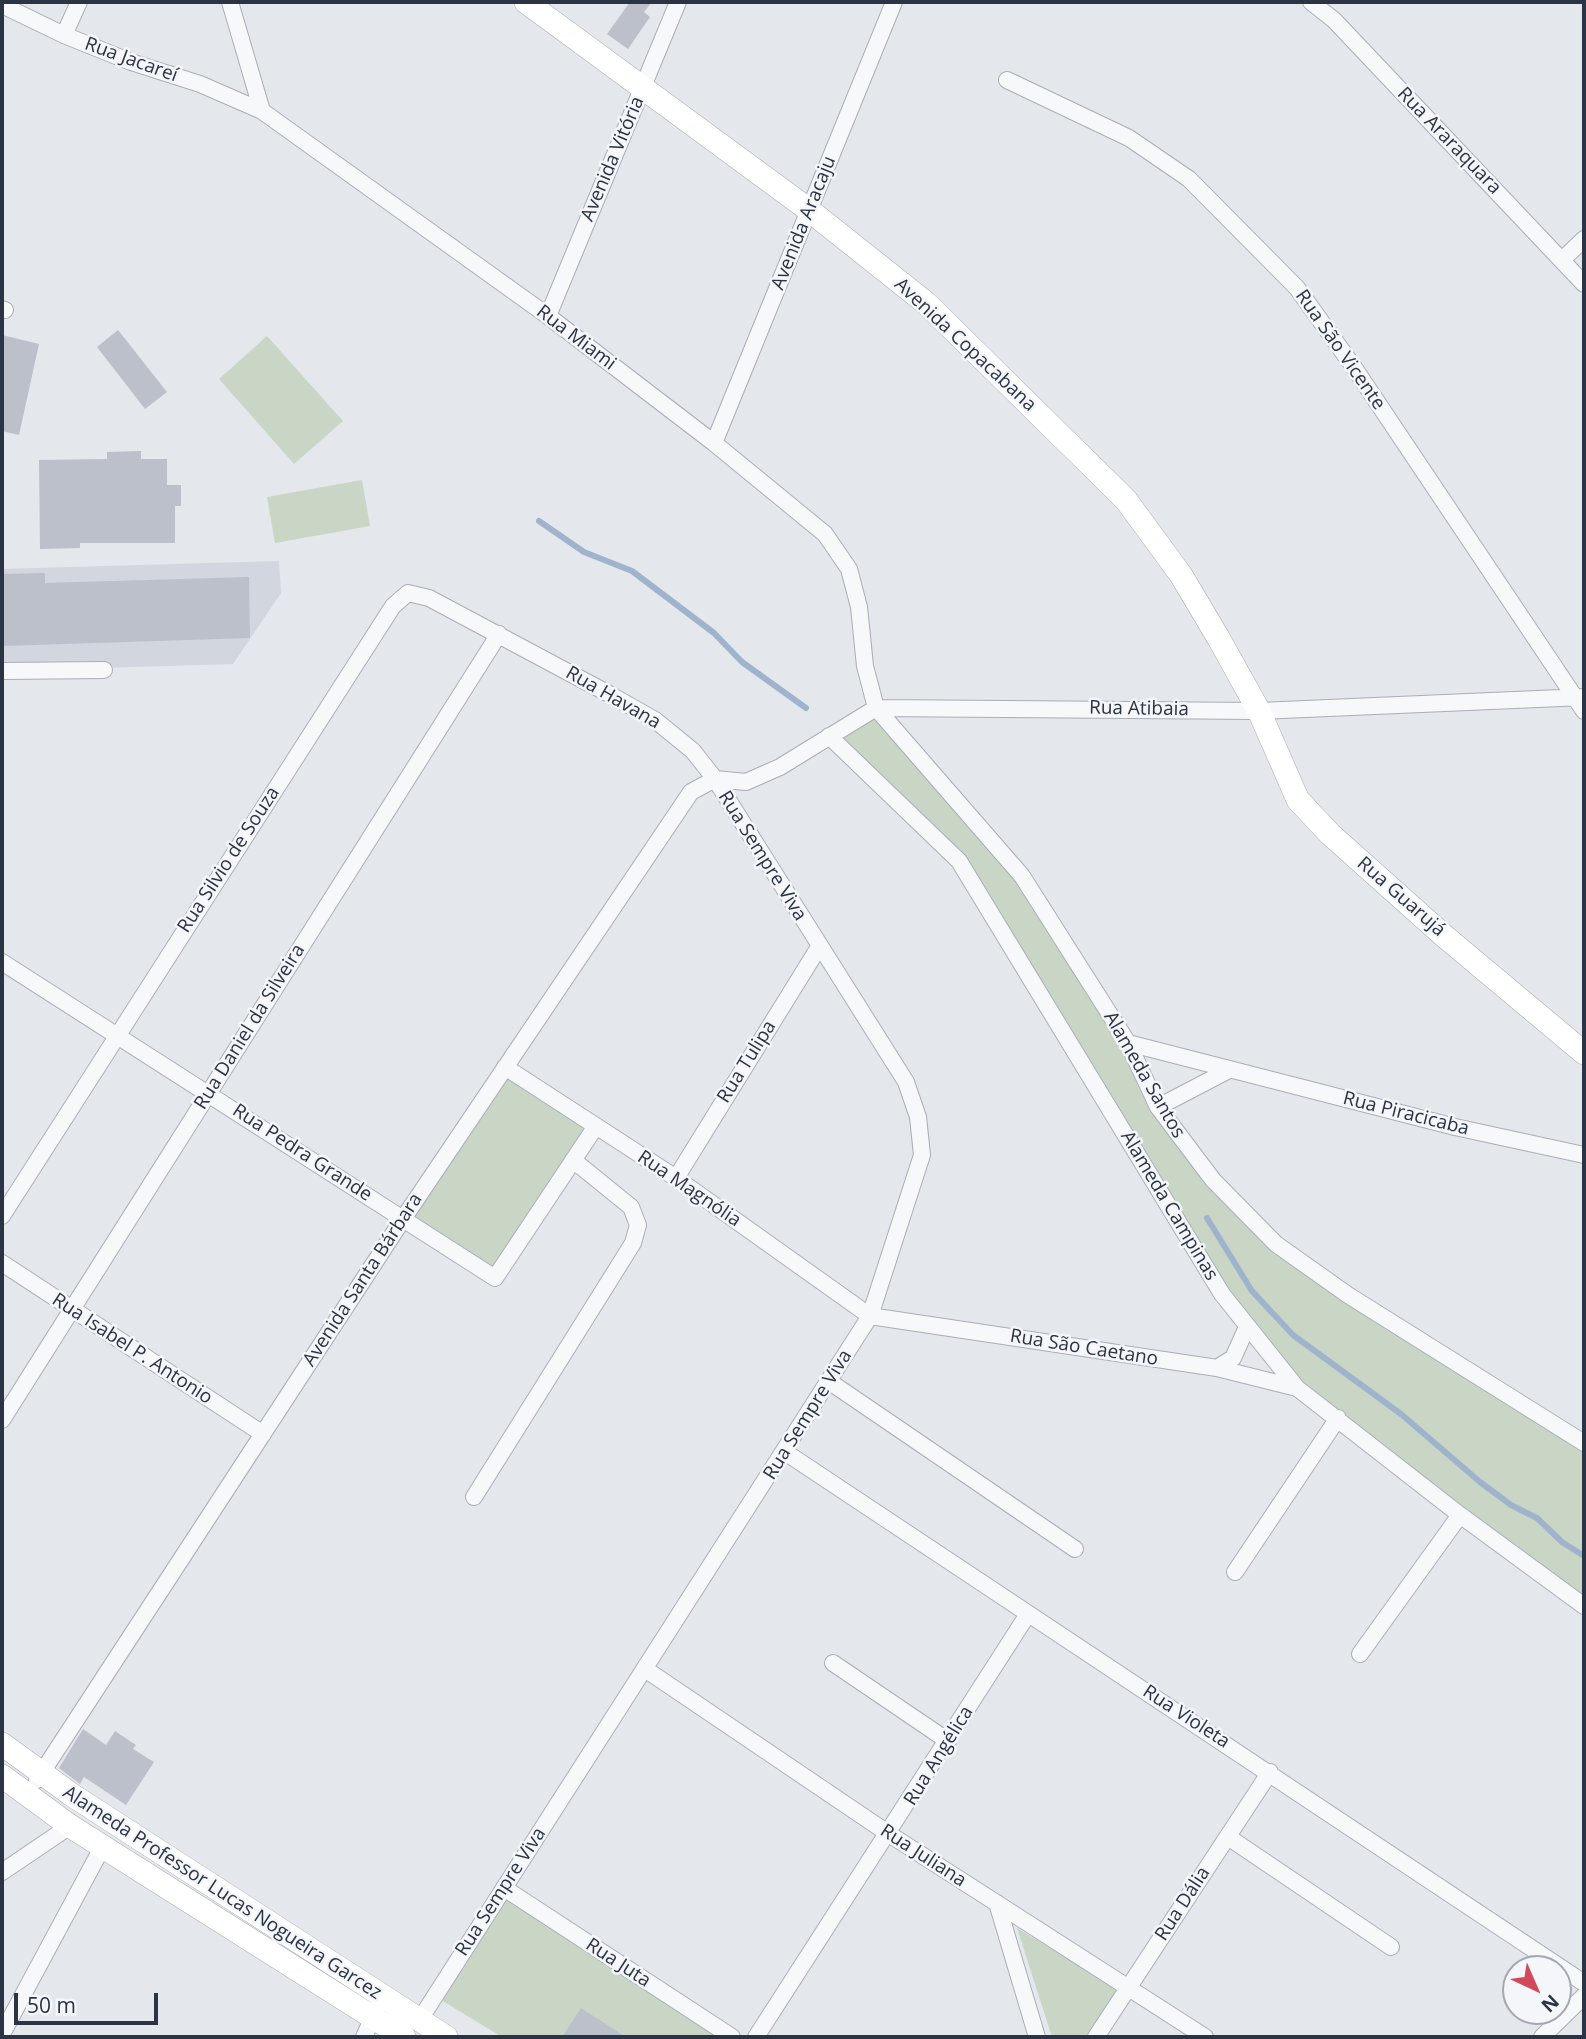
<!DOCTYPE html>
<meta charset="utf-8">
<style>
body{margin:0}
#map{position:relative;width:1586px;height:2039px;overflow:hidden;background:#e4e7ec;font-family:"Open Sans",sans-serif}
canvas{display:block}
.frame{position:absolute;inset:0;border:4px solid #2b3445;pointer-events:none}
.north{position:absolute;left:1502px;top:1955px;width:70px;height:70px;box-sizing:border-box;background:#f4f6f9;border:2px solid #a4a8b1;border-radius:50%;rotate:136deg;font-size:19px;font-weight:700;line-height:28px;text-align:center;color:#2b3445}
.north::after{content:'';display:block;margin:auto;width:24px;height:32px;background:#d1495b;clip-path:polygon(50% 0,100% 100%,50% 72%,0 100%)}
.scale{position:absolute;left:14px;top:1993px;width:144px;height:32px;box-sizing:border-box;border:4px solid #2b3445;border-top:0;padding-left:9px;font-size:21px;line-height:24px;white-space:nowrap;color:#2b3445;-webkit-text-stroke:5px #f4f6f9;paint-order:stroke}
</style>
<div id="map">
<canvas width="1586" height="2039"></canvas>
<div class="frame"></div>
<div class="north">N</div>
<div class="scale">50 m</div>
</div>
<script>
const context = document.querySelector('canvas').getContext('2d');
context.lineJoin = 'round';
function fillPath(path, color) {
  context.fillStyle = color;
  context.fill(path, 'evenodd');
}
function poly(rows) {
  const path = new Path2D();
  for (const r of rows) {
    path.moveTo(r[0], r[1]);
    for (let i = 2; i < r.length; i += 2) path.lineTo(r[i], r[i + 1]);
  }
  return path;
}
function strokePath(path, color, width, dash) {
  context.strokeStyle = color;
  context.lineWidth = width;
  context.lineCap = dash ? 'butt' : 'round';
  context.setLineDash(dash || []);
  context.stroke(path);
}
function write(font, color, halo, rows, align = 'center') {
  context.font = font + ' "Open Sans",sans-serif';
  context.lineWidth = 5;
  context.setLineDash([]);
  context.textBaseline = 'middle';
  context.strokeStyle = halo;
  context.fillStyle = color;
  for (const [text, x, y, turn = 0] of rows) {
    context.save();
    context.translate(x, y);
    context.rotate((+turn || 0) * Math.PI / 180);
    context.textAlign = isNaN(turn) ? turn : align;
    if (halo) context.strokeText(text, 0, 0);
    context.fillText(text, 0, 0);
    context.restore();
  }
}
const built = poly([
 [279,561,281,593,233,664,2,671,2,569]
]);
const green = poly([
 [267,336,343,421,294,464,219,379],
 [362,480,370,526,275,543,267,497],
 [876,708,1022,876,1158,1107,1276,1244,1584,1443,1584,1606,1297,1388,1247,1327,959,861,829,736],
 [505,1067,596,1126,495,1278,403,1219],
 [507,1897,717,2037,502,2037,441,2000],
 [1017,1928,1119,1990,1089,2037,1052,2037]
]);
const stream = poly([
 [539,521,584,552,632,571,714,633,742,662,806,708],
 [1207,1218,1252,1291,1293,1335,1401,1414,1480,1482,1511,1505,1537,1518,1562,1542,1584,1556]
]);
const building = poly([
 [630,2,652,2,644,12,650,17,628,49,607,34],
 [118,330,167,392,145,409,97,347],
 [2,335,39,344,19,435,2,431],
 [141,451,141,459,167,459,167,485,181,485,181,506,175,506,175,543,80,543,80,548,40,549,39,460,107,459,107,452],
 [45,573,45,583,249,577,250,638,2,646,2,574],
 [83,1729,106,1745,115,1731,136,1745,133,1749,154,1762,126,1805,84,1777,80,1784,59,1768],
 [581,2008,626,2037,562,2037]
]);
const street = poly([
 [230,2,262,111,548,316,714,443,825,534,849,569,859,607,865,666,876,708,1022,876,1128,1043,1158,1107,1213,1180,1276,1244,1348,1295,1584,1443],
 [1311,2,1334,20,1584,284],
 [2,5,64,35,131,62,200,84,262,111],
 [64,35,79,2],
 [1007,80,1129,138,1189,179,1297,288,1353,366,1584,711],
 [1562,260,1584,239],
 [2,309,5,310],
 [548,316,678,2],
 [714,443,894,2],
 [2,671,104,670],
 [829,736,959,861,1222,1294,1297,1388,1460,1515,1584,1606],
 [715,779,746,782,780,767,876,708,1259,711,1584,697],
 [2,962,495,1278,596,1126],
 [1128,1043,1455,1127,1584,1155],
 [505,1067,676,1178,870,1316,1217,1368,1297,1388],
 [1158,1107,1229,1070],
 [676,1178,819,947],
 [2,1216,393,606,408,593,429,598,609,694,655,720,693,751,715,779,906,1082,918,1117,922,1155,870,1316,419,2021],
 [2,1263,263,1434],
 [1217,1368,1233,1358,1247,1327],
 [830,1382,1075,1549],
 [2,1420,499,634],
 [785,1452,1584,1983],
 [474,1497,633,1243,638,1225,631,1207,573,1160],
 [1235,1572,1338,1418],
 [1360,1654,1460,1515],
 [833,1663,948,1741],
 [645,1669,889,1834,1205,2037],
 [37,1780,403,1219,691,792,715,779],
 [1228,1837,1391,1947],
 [2,1872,70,1826],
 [504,1888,732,2037],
 [997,1903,1037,2037],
 [2,2034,103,1846],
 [364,2037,382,1997],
 [756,2037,1028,1614],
 [1096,2037,1270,1772],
 [1542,2037,1584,1996]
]);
const secondary = poly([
 [526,2,809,210,926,303,1126,500,1181,575,1219,639,1259,711,1298,800,1330,834,1443,935,1584,1053],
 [2,1744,72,1795,446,2037],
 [2,1776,70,1826,404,2037]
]);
const streetNames = [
 ["Rua Jacareí",131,60,20],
 ["Rua Araraquara",1449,141,46],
 ["Avenida Vitória",613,159,-67],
 ["Avenida Aracaju",804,223,-68],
 ["Rua Miami",576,338,37],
 ["Avenida Copacabana",965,345,43],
 ["Rua São Vicente",1340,350,55],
 ["Rua Havana",613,698,30],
 ["Rua Atibaia",1139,709,1],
 ["Rua Sempre Viva",762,856,58],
 ["Rua Silvio de Souza",229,860,-57],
 ["Rua Guarujá",1401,897,41],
 ["Rua Daniel da Silveira",250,1027,-58],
 ["Rua Tulipa",747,1062,-58],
 ["Alameda Santos",1144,1075,60],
 ["Rua Piracicaba",1406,1114,14],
 ["Rua Pedra Grande",302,1153,33],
 ["Rua Magnólia",689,1189,34],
 ["Alameda Campinas",1169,1206,59],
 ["Avenida Santa Bárbara",363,1280,-57],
 ["Rua São Caetano",1084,1348,9],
 ["Rua Isabel P. Antonio",132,1349,33],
 ["Rua Sempre Viva",808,1415,-58],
 ["Rua Violeta",1186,1717,33],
 ["Rua Angélica",939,1756,-58],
 ["Rua Juliana",923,1856,33],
 ["Rua Sempre Viva",501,1892,-57],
 ["Alameda Professor Lucas Nogueira Garcez",222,1893,33],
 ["Rua Dália",1183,1904,-57],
 ["Rua Juta",618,1963,33]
];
fillPath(built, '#d2d6de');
fillPath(green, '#c9d6c5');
strokePath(stream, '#9fb4cc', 6);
fillPath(building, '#bbc0ca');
strokePath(street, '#a9aeb7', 18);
strokePath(secondary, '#a9aeb7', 24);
strokePath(street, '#f7f8fa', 16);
strokePath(secondary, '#fff', 23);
write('19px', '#2b3445', '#f4f6f9', streetNames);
</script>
